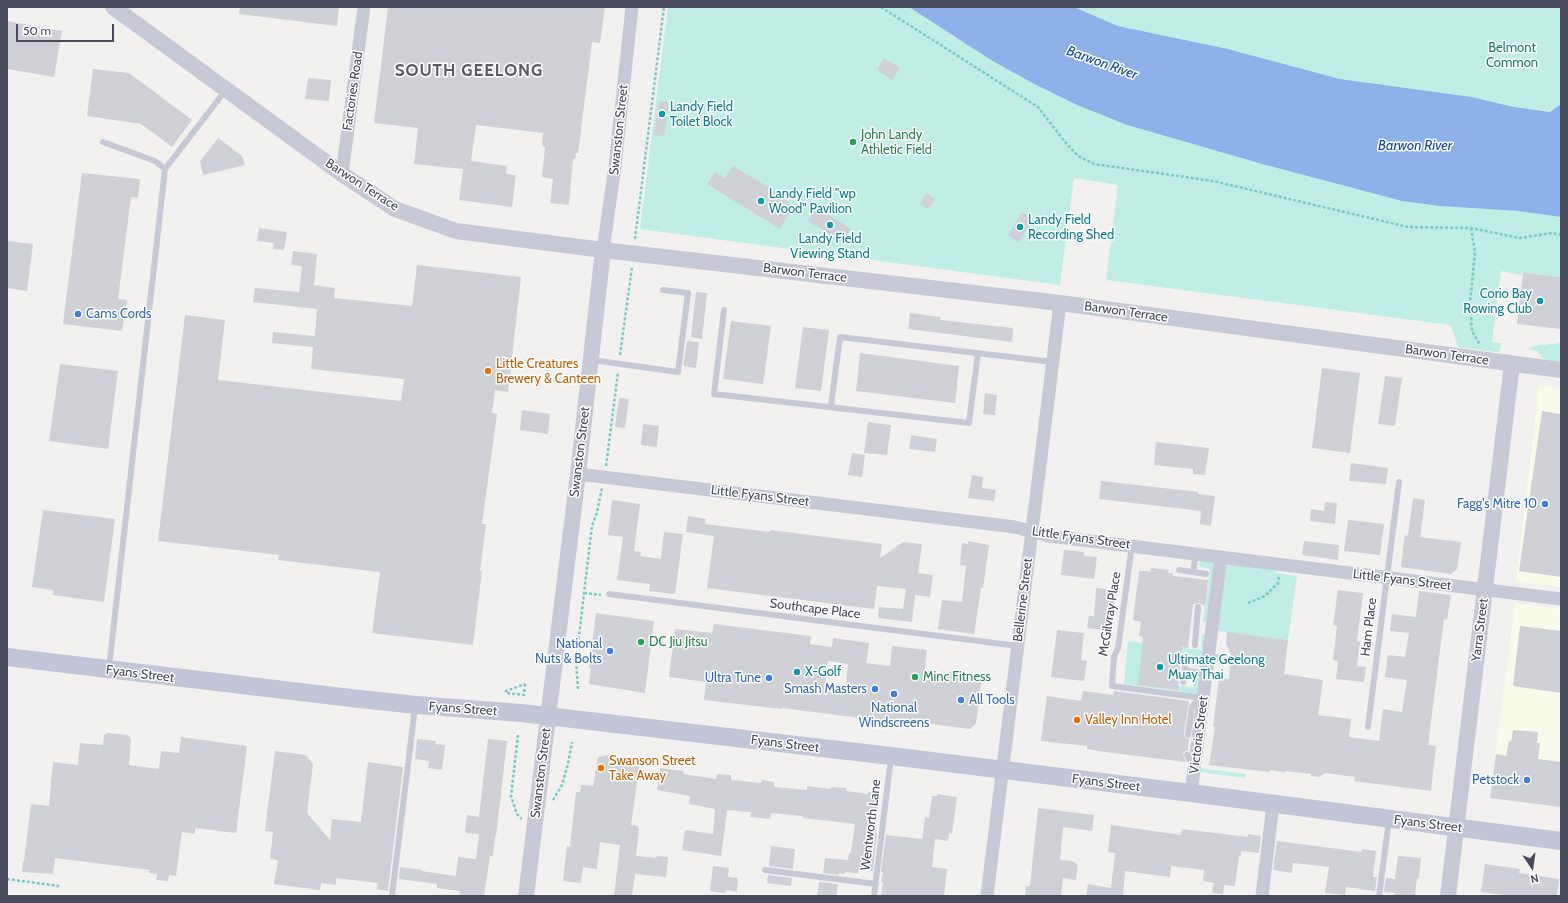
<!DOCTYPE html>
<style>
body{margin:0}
#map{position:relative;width:1568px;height:903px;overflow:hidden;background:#f2f1f0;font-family:Cabin,sans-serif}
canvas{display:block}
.frame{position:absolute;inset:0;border:8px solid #484b5c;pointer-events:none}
.north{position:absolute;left:1512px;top:847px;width:40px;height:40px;-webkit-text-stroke:3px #fff;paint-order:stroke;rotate:167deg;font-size:11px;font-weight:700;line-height:16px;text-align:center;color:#484b5c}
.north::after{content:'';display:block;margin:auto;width:14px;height:18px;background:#484b5c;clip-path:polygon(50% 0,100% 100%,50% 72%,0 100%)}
.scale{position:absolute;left:16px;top:24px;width:98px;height:18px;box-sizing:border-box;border:2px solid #484b5c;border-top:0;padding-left:5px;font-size:12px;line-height:14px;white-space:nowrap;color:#484b5c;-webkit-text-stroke:3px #fff;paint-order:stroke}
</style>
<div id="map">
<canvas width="1568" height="903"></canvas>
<div class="frame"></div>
<div class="north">N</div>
<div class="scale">50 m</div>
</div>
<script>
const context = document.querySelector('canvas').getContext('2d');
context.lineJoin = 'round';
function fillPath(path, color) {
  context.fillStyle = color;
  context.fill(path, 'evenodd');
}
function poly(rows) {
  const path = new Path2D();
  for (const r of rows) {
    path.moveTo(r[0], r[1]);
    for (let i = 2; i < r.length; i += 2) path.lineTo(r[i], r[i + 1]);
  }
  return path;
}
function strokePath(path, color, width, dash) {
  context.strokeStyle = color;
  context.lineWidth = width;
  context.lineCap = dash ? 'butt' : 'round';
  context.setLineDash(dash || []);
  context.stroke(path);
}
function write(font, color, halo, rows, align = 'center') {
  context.font = font + ' Cabin,sans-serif';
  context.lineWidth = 3;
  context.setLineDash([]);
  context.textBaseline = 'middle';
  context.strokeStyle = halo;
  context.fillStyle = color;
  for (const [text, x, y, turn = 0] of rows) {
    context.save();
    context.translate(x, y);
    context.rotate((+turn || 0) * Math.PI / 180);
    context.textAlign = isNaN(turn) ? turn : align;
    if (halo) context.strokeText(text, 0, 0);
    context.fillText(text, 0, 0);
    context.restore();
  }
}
const commercial = poly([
 [1539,385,1561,388,1561,587,1516,582],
 [1515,603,1561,609,1561,806,1490,797]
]);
const green = poly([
 [668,7,909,7,991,60,1034,84,1077,105,1127,125,1262,164,1402,201,1439,206,1518,211,1561,217,1561,277,1523,273,1522,275,1501,271,1492,342,1502,343,1499,352,1495,352,1458,347,1451,325,1106,280,1118,185,1074,178,1060,285,640,229],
 [1074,7,1561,7,1561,104,1551,112,1514,107,1472,97,1340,79,1228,49,1118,26],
 [1561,343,1561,363,1546,360,1541,357,1538,351,1528,349,1534,346],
 [1201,560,1211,562,1215,566,1207,623,1203,622,1210,569,1200,567,1199,564],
 [1229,564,1276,570,1276,573,1297,576,1288,640,1218,631,1226,566],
 [1202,634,1205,635,1203,667,1192,666,1191,654,1142,649,1139,681,1193,687,1195,676,1202,679,1199,694,1124,684,1128,641,1201,650],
 [1199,768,1246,774,1245,778,1198,772]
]);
const water = poly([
 [909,7,1074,7,1118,26,1228,49,1340,79,1472,97,1514,107,1550,112,1561,104,1561,217,1518,211,1439,206,1402,201,1262,164,1127,125,1077,105,1034,84,991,60]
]);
const building = poly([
 [240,7,339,7,337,26,239,14],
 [388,7,605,7,600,43,592,42,578,153,576,153,575,159,573,159,569,205,550,203,553,179,542,177,545,147,542,146,543,133,476,125,471,161,507,166,506,174,516,175,512,207,459,200,463,169,414,164,418,128,374,123],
 [7,21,62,31,54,77,7,69],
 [884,58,900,68,892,80,877,70],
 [93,69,129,73,192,120,172,147,141,124,87,116],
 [308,78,331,80,329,101,305,99],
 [659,101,669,102,664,136,654,135],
 [218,138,242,156,245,165,203,175,200,161],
 [733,166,781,195,793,207,780,229,707,184,715,172,725,178],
 [82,173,140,179,138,198,131,197,118,299,127,300,122,331,63,324],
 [926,193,935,199,928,209,920,204],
 [816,207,851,229,843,242,808,221],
 [1022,212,1033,219,1019,242,1008,235],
 [259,228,287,232,284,250,273,249,274,243,257,241],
 [7,241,33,244,27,291,7,288],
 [293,251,317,254,314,285,335,288,334,298,412,306,417,265,521,277,508,392,495,390,492,413,497,414,482,524,486,524,480,571,482,571,473,645,372,633,380,572,278,560,279,555,158,541,185,315,225,320,218,380,401,401,404,379,311,369,313,347,272,343,273,332,315,336,317,309,253,302,255,288,299,292,302,266,291,265],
 [1523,273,1561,277,1561,329,1517,324],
 [696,292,707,293,702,339,691,337],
 [910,313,941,317,940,320,1013,328,1012,342,908,329],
 [731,321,771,326,763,384,723,379],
 [803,327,829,330,821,391,795,388],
 [687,341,699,342,696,368,683,366],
 [860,353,959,366,955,403,856,391],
 [60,364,118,371,108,449,49,441],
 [1322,368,1360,373,1350,453,1312,448],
 [1385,376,1402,378,1395,426,1378,424],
 [985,393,997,395,995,415,983,414],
 [619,398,629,399,625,428,615,427],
 [522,410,550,414,548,434,520,430],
 [1542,411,1561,414,1561,577,1519,571],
 [868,422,891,425,887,455,864,453],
 [643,424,659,426,657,447,641,445],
 [911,435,937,439,935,452,909,449],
 [1156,442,1209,448,1205,475,1193,474,1193,469,1154,465],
 [852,453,865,455,862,477,848,475],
 [1351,463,1388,468,1386,484,1349,481],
 [972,475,983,477,982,488,996,490,994,501,968,498],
 [1101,481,1199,492,1198,494,1215,496,1211,526,1200,524,1201,511,1099,499],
 [1413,498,1425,500,1420,537,1461,542,1457,569,1451,574,1401,567,1405,535,1408,536],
 [612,500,640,504,634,551,641,552,640,556,661,559,664,532,683,534,675,594,649,591,650,584,617,580,623,537,608,535],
 [1325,502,1337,503,1335,524,1310,521,1311,509,1324,511],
 [43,510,115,519,104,602,53,595,53,590,32,587],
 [688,516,706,519,705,524,770,532,770,530,882,544,880,558,903,542,922,544,918,573,933,575,930,597,915,595,912,622,878,618,879,607,903,609,906,589,877,586,874,609,707,588,714,536,686,532],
 [1348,520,1384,524,1380,555,1344,551],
 [968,541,989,545,983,588,981,588,974,634,938,629,942,600,962,602,966,566,960,565,962,543,968,544],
 [1304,541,1339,545,1338,560,1302,555],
 [1064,550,1084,552,1084,556,1097,557,1094,579,1061,575],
 [1151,568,1169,570,1168,573,1173,573,1173,576,1208,580,1205,606,1199,603,1193,604,1188,648,1182,647,1178,690,1138,685,1143,637,1139,636,1141,622,1133,620,1139,571,1150,571],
 [1096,588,1116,590,1111,631,1087,628,1089,616,1094,616],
 [1338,590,1363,593,1357,641,1360,642,1357,666,1366,667,1364,682,1336,679,1338,661,1333,660,1337,626,1333,625],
 [1419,591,1451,595,1447,620,1444,619,1428,745,1436,746,1431,791,1354,781,1355,777,1325,773,1319,777,1311,776,1311,774,1286,771,1284,772,1270,770,1270,772,1209,765,1215,727,1213,727,1219,678,1229,679,1231,655,1226,644,1227,632,1288,640,1284,674,1323,680,1318,715,1351,719,1349,737,1379,741,1383,709,1402,712,1407,680,1385,677,1388,655,1405,657,1409,633,1390,631,1392,614,1416,617],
 [596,613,654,621,645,693,589,684,591,668,589,668],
 [714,624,811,636,810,644,832,647,833,638,869,643,866,663,890,666,892,646,927,650,924,678,946,681,947,672,982,677,976,723,970,729,900,720,900,723,782,708,782,709,704,700,706,682,669,677,675,629,712,633],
 [828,661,848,664,845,693,824,689],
 [1520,626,1561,631,1561,693,1513,686],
 [1057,630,1084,633,1081,660,1087,661,1084,681,1051,677],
 [1083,691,1113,695,1114,691,1189,701,1184,734,1185,738,1189,739,1188,751,1185,751,1183,754,1186,762,1105,752,1087,749,1087,746,1041,741,1047,696,1081,701],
 [1513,730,1538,732,1537,743,1540,743,1538,759,1561,762,1561,807,1490,798,1496,754,1506,756,1509,741,1511,742],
 [107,733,128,735,131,739,129,765,159,769,161,751,179,753,181,737,247,746,236,833,195,828,195,834,182,832,176,876,169,875,168,881,156,880,157,874,149,873,150,870,55,858,53,874,22,872,23,861,24,861,31,804,49,806,53,762,78,765,80,743,103,745,104,735],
 [417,739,436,741,435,744,445,745,442,770,428,768,429,761,415,759],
 [488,739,507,741,496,836,495,836,493,856,490,856,484,896,459,896,460,891,437,888,437,884,399,879,400,867,422,870,421,871,456,876,458,857,476,859,479,834,466,833,465,831,467,815,479,817],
 [275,751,306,755,313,764,307,813,330,840,332,819,361,822,368,762,403,767,388,891,377,889,378,883,336,878,336,885,321,883,320,890,274,884,278,860,270,859,273,832,265,831],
 [612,754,612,757,640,762,631,825,638,826,639,829,636,856,656,858,657,856,668,857,666,877,635,874,632,896,614,896,620,845,600,842,597,869,583,867,581,883,563,881,567,846,570,847,576,792,580,792,581,785,593,786,598,757],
 [660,768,684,771,683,774,716,779,717,774,731,775,731,780,761,783,762,780,774,782,774,787,807,790,807,786,831,789,832,787,846,788,846,791,868,794,868,792,879,793,876,834,877,834,873,871,859,870,858,873,845,872,844,874,839,873,839,875,823,873,825,858,848,860,849,853,851,853,855,824,803,818,803,816,771,813,770,819,750,817,751,812,727,810,721,856,682,850,685,830,713,834,715,809,689,804,690,796,657,790],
 [937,794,957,797,952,834,949,833,948,841,935,839,932,867,947,869,944,896,881,895,883,883,881,882,883,872,881,872,886,835,922,839,925,817,929,818,932,796,937,796],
 [1038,808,1094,815,1092,831,1063,827,1060,860,1072,861,1078,865,1076,880,1063,878,1061,896,1025,896,1026,886,1030,886],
 [1111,825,1181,835,1182,829,1248,837,1248,834,1261,836,1259,853,1241,851,1241,856,1239,856,1235,886,1224,885,1223,894,1212,893,1214,883,1203,881,1204,870,1171,866,1170,877,1125,871,1123,896,1086,896,1088,884,1111,888,1115,853,1108,852],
 [1277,841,1362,852,1362,849,1376,851,1373,877,1377,877,1375,891,1346,887,1345,895,1325,893,1329,867,1293,863,1292,873,1273,870],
 [771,846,795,849,793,869,769,866],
 [1398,856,1421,858,1419,878,1417,878,1415,896,1394,896,1395,893,1384,892,1386,878,1395,879],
 [1485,864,1520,869,1519,873,1559,879,1557,896,1511,896,1481,892],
 [713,866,729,868,728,877,738,878,737,892,726,890,726,892,723,893,710,891],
 [768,875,792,878,791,886,767,883],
 [819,882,838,884,836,896,817,896]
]);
const path = poly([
 [881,7,1038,107,1065,142,1078,156,1094,164,1213,181,1408,227,1471,228,1520,238,1552,233,1561,235],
 [1471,228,1475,252,1470,303,1472,331,1480,345],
 [635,239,664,7],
 [620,355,632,267],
 [606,466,618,372],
 [584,593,601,595],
 [1248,603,1265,596,1278,583,1279,577],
 [525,684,524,695,506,693,506,691,525,684],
 [578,689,576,662,584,593,592,526,597,512,602,488],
 [518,735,511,796,517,814,522,819],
 [553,800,562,785,568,764,572,742],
 [7,879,59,886]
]);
const service = poly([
 [103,142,155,161,165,169,109,668],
 [165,169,225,91],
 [724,310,714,394,969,423,978,353],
 [592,360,678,372,688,293,663,290],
 [831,406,840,337,1053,362],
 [1132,545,1118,648,1114,657,1112,686,1203,698],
 [1179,570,1206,574],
 [1193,572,1196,554],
 [609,594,1018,646],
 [1195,645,1198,607],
 [1208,656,1225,659],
 [1185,670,1206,674],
 [1183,682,1186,659],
 [1368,727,1399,482],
 [1188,735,1192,707,1195,703,1203,700],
 [1187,755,1189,759,1195,761],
 [765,870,876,884],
 [392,896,415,707],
 [874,896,891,758],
 [1379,896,1389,820]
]);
const minor = poly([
 [342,174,364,7],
 [603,250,615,166,632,7],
 [578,474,1015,527,1049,536,1561,599],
 [1191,793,1221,557],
 [987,896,1060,303],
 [1262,896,1273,804]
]);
const tertiary = poly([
 [113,7,342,174,395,209,456,231,603,250,1060,303,1561,370],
 [526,896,578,474,603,250],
 [1448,896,1512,364]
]);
const secondary = poly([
 [7,657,351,698,416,705,521,713,891,756,1191,793,1561,841]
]);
const markers = [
 [662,114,4,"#0f9aa8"],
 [853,142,4,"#2e9e5b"],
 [761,201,4,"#0f9aa8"],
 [830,225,4,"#0f9aa8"],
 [1020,227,4,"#0f9aa8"],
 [1540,301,4,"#0f9aa8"],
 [78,314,4,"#3f7fe0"],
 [488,371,4,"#e8710a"],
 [1545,504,4,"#3f7fe0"],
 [641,642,4,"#2e9e5b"],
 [610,651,4,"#3f7fe0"],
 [1160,667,4,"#0f9aa8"],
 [797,672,4,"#0f9aa8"],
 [915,677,4,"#2e9e5b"],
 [769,678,4,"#3f7fe0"],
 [875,689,4,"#3f7fe0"],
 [894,694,4,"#3f7fe0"],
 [961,700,4,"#3f7fe0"],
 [1077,720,4,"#e8710a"],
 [601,768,4,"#e8710a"],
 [1527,780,4,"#3f7fe0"]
];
const parkNames = [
 ["Belmont",1512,48],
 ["Common",1512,63]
];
const streetNames = [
 ["Factories Road",353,91,-82],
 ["Swanston Street",619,130,-84],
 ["Barwon Terrace",362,185,33],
 ["Barwon Terrace",805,273,7],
 ["Barwon Terrace",1126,312,8],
 ["Barwon Terrace",1447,355,8],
 ["Swanston Street",580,452,-83],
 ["Little Fyans Street",760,496,7],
 ["Little Fyans Street",1081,538,8],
 ["Little Fyans Street",1402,580,7],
 ["Bellerine Street",1023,600,-83],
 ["Southcape Place",815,609,7],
 ["McGilvray Place",1110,614,-81],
 ["Ham Place",1369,627,-83],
 ["Yarra Street",1480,630,-83],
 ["Fyans Street",140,674,7],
 ["Fyans Street",463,709,4],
 ["Victoria Street",1199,735,-83],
 ["Fyans Street",785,744,7],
 ["Swanston Street",541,773,-83],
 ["Fyans Street",1106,783,7],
 ["Fyans Street",1428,824,7],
 ["Wentworth Lane",871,825,-83]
];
const cultureNames = [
 ["Landy Field",670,107],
 ["Toilet Block",670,122],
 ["Landy Field \"wp",769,194],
 ["Wood\" Pavilion",769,209],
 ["Landy Field",1028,220],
 ["Recording Shed",1028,235],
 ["Landy Field",830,239,"center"],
 ["Viewing Stand",830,254,"center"],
 ["Corio Bay",1532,294,"right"],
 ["Rowing Club",1532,309,"right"],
 ["Ultimate Geelong",1168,660],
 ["Muay Thai",1168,675],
 ["X-Golf",805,672]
];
const leisureNames = [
 ["John Landy",861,135],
 ["Athletic Field",861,150],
 ["DC Jiu Jitsu",649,642],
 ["Minc Fitness",923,677]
];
const shopNames = [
 ["Cams Cords",86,314,"left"],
 ["Fagg's Mitre 10",1537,504],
 ["National",602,644],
 ["Nuts & Bolts",602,659],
 ["Ultra Tune",761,678],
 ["Smash Masters",867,689],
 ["All Tools",969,700,"left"],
 ["National",894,708,"center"],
 ["Windscreens",894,723,"center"],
 ["Petstock",1519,780]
];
const foodNames = [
 ["Little Creatures",496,364],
 ["Brewery & Canteen",496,379],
 ["Valley Inn Hotel",1085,720],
 ["Swanson Street",609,761],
 ["Take Away",609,776]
];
const waterNames = [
 ["Barwon River",1102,63,20],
 ["Barwon River",1415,146]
];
const districtNames = [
 ["SOUTH GEELONG",469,71]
];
fillPath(commercial, '#f9fbea');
fillPath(green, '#c0eee4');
fillPath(water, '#8fb1e9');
fillPath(building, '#d0d0d7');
strokePath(path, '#79cbc4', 2.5, [3, 2]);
strokePath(service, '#c7c9d6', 6);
strokePath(minor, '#c7c9d6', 13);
strokePath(tertiary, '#c7c9d6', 16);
strokePath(secondary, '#c3c5d8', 18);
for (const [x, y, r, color] of markers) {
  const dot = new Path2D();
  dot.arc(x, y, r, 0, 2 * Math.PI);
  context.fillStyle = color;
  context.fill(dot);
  strokePath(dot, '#fff', 1.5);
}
write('13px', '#1b7c73', '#fff', parkNames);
write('13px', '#484b5c', '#fff', streetNames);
write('13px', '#0d838f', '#fff', cultureNames, 'left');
write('13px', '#27864d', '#fff', leisureNames, 'left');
write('13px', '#366cbe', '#fff', shopNames, 'right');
write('13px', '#c56008', '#fff', foodNames, 'left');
write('italic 14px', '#124aa6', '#fff', waterNames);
context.letterSpacing = '1px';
write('bold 17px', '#5c5d64', '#fff', districtNames);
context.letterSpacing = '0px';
</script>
